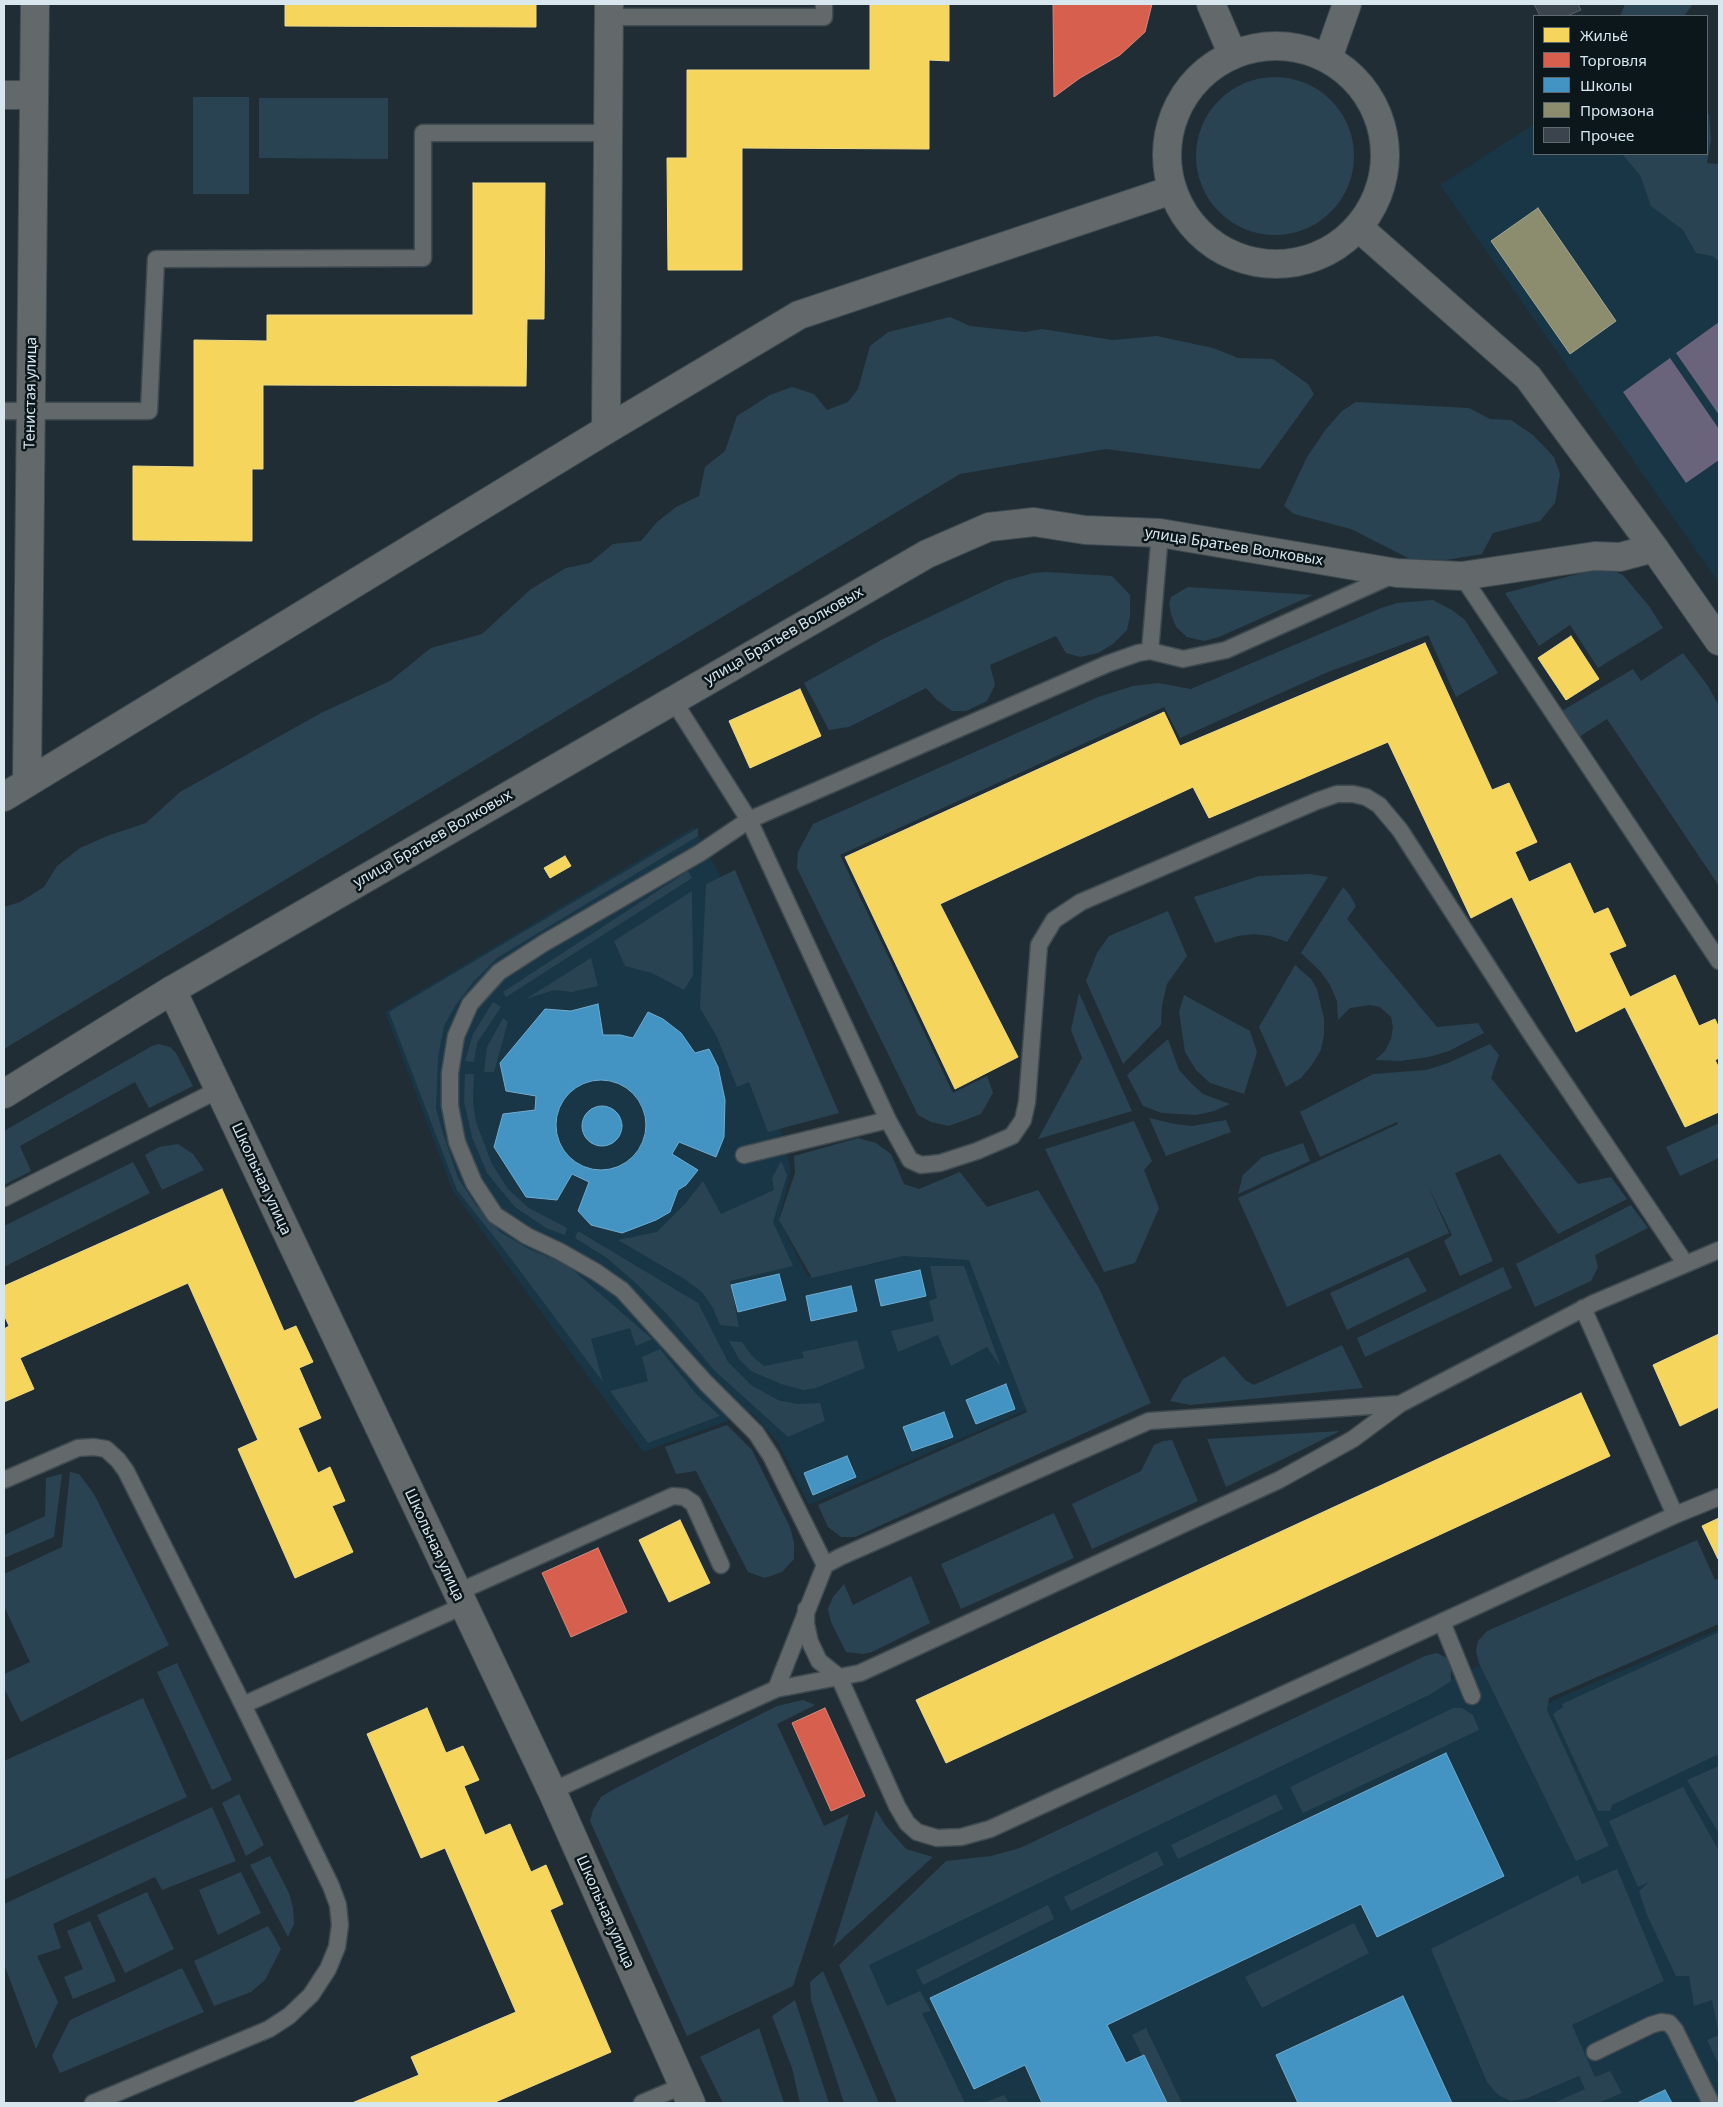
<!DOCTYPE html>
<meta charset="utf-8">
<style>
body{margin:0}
#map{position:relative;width:1723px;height:2107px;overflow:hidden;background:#202d35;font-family:"Noto Sans",sans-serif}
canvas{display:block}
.frame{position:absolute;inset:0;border:5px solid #d8e6ee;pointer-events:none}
.legend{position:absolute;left:1533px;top:15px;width:175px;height:140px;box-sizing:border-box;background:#0c171c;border:1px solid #5e6a70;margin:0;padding:6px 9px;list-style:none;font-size:15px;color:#d8e6ee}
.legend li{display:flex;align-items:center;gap:10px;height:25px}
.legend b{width:25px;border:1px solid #5e6a70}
</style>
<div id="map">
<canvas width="1723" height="2107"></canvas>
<div class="frame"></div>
<ul class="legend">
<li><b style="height:14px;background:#f6d55c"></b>Жильё</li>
<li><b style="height:14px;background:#d6604d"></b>Торговля</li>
<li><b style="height:14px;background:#4393c3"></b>Школы</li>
<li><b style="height:14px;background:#8c8c6e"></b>Промзона</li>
<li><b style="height:14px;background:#3b434c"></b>Прочее</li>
</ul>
</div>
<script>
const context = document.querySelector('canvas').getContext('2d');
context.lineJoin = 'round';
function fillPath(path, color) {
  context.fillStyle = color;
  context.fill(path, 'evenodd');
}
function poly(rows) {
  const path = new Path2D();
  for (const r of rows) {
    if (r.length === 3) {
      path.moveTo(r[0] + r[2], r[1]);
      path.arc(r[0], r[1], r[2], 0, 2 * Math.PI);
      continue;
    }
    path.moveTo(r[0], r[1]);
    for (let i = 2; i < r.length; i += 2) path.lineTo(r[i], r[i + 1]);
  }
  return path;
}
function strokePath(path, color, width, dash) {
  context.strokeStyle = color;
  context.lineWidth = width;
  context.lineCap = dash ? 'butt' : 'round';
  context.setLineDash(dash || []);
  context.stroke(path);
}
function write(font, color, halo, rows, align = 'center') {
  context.font = font + ' "Noto Sans",sans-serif';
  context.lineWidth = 5;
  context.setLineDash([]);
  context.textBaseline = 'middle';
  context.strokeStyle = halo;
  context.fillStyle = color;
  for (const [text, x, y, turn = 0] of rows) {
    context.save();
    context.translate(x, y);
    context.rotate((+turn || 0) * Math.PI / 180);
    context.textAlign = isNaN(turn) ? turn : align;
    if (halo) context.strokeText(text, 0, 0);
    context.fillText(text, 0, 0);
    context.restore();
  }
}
const built = poly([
 [1534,124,1534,154,1652,154,1719,243,1719,583,1440,185],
 [694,827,721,877,791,1170,779,1220,808,1277,905,1253,971,1257,1031,1408,809,1505,779,1444,751,1412,643,1452,453,1191,385,1012],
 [1719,1629,1719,2103,915,2103,852,1964,1487,1662,1512,1718]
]);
const green = poly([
 [1625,4,1693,4,1684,16,1620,16],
 [1275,156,79],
 [193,97,249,97,249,194,193,194],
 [259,98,388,98,388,159,259,158],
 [1707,111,1709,115,1711,139,1707,163,1719,164,1719,261,1712,256,1696,253,1683,230,1651,206,1640,175,1622,154,1707,154],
 [950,317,970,326,1025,332,1042,329,1113,340,1157,336,1213,348,1238,358,1273,359,1308,384,1314,394,1260,469,1106,449,960,474,4,1049,4,907,20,902,44,887,57,866,80,848,107,836,146,823,180,792,321,713,390,681,431,648,482,634,531,589,566,568,590,563,613,544,641,541,657,522,676,507,699,496,705,467,725,451,737,416,770,395,792,387,814,394,827,410,848,402,858,389,870,346,888,332],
 [1356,402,1469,408,1490,419,1511,420,1533,435,1554,457,1560,474,1555,503,1540,521,1493,533,1482,554,1446,560,1410,559,1351,529,1294,514,1284,506,1307,457,1326,429,1342,411],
 [1593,570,1614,571,1623,575,1649,606,1663,628,1598,668,1570,625,1539,646,1505,593],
 [1047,572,1112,576,1130,595,1130,616,1127,630,1113,644,1098,653,1080,657,1066,653,1056,636,990,665,995,685,987,701,966,711,952,711,937,700,926,688,849,727,829,730,804,683,883,639,1005,581,1033,573],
 [1188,587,1313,595,1219,637,1204,641,1187,637,1176,627,1171,614,1169,604,1171,597],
 [1433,600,1452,610,1465,620,1498,673,1456,697,1428,635,1328,672,1180,738,1164,707,840,855,953,1093,987,1076,993,1093,981,1114,949,1126,931,1122,918,1115,797,868,798,852,813,824,1098,697,1133,686,1158,683,1191,689,1381,608,1397,603],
 [1683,653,1708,686,1719,706,1719,886,1607,719,1579,737,1560,712,1633,669,1641,681],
 [698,828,698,836,497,958,474,981,455,1006,444,1026,438,1057,436,1108,441,1127,458,1178,476,1205,500,1232,529,1249,566,1264,652,1339,636,1346,630,1328,591,1339,603,1382,503,1248,457,1190,389,1012],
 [735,870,839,1113,768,1132,749,1082,737,1087,717,1037,700,1008,706,884],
 [688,871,692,878,506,997,503,992],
 [1310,874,1328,877,1287,942,1270,936,1254,934,1238,936,1215,943,1194,897,1259,876],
 [1343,887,1350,895,1356,906,1347,919,1437,1027,1478,1023,1484,1033,1449,1051,1429,1057,1400,1061,1375,1060,1385,1051,1391,1039,1393,1027,1391,1017,1380,1007,1370,1005,1350,1008,1338,1020,1337,1001,1330,985,1321,972,1301,953],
 [692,891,693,975,684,990,652,973,625,966,614,941],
 [1168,911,1187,956,1167,984,1162,1005,1161,1025,1123,1064,1086,981,1097,953,1109,936],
 [591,958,598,986,572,992,554,990,526,999],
 [1295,965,1311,979,1317,989,1324,1019,1324,1035,1321,1050,1311,1066,1301,1078,1286,1087,1259,1027],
 [1079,993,1132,1111,1038,1139,1082,1058,1071,1030],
 [1184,995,1250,1031,1257,1052,1244,1094,1210,1083,1196,1070,1185,1052,1179,1012],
 [493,1002,501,1007,477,1043,474,1062,465,1061,473,1034],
 [503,1018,508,1022,494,1072,484,1072,487,1047],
 [1168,1039,1179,1070,1192,1084,1203,1094,1230,1104,1214,1111,1196,1115,1162,1113,1143,1106,1127,1075],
 [159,1044,170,1047,176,1053,193,1086,149,1108,135,1082,20,1146,31,1171,4,1185,4,1131,152,1046],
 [1490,1044,1499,1055,1491,1078,1578,1184,1611,1177,1627,1199,1558,1234,1500,1154,1455,1173,1493,1261,1460,1276,1444,1241,1452,1235,1427,1184,1449,1233,1287,1307,1238,1198,1398,1124,1397,1122,1320,1157,1300,1112,1373,1074,1426,1070,1448,1063],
 [465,1074,474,1074,473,1103,476,1122,492,1164,508,1189,529,1208,567,1228,565,1235,546,1228,515,1207,487,1173,472,1137,464,1101],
 [1149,1118,1175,1124,1192,1126,1226,1120,1231,1132,1166,1156],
 [1134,1121,1152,1161,1144,1170,1159,1208,1135,1263,1104,1272,1045,1149],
 [1719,1123,1719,1158,1680,1176,1666,1147],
 [858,1138,876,1143,891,1154,904,1184,919,1189,960,1172,987,1207,1038,1190,1099,1288,1151,1403,855,1537,841,1537,828,1527,818,1505,1027,1412,969,1260,903,1256,812,1278,779,1220,795,1173,794,1156],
 [1303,1143,1310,1161,1238,1194,1243,1175,1262,1157],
 [178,1144,193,1154,204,1170,162,1190,145,1155,159,1147],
 [781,1161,787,1175,773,1222,793,1266,730,1281,739,1327,720,1325,713,1308,702,1292,683,1278,618,1240,657,1232,685,1204,703,1181,721,1214,774,1190,772,1178],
 [133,1162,150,1193,4,1267,4,1226],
 [1631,1205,1648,1228,1595,1255,1598,1267,1591,1281,1535,1307,1516,1264],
 [578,1231,698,1303,728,1362,751,1385,778,1400,797,1404,820,1403,825,1421,788,1437,715,1371,667,1314,638,1285,607,1258,575,1238],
 [1408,1257,1427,1291,1347,1330,1330,1293],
 [930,1266,964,1266,1001,1367,987,1347,951,1366,938,1335,898,1352,891,1331,934,1321,929,1301,937,1298],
 [1503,1267,1512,1288,1365,1357,1357,1338],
 [857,1340,865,1368,816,1388,803,1390,781,1384,751,1371,739,1359,729,1341,742,1342,752,1356,764,1366,804,1358,802,1352],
 [1342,1345,1363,1388,1190,1405,1170,1401,1183,1379,1224,1356,1245,1380,1254,1385],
 [660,1349,697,1395,720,1416,648,1443,610,1391,648,1381,642,1357],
 [727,1425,752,1450,790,1527,794,1543,794,1559,782,1572,765,1578,748,1572,696,1471,676,1474,665,1447],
 [1340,1431,1226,1487,1207,1439],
 [1172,1440,1198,1501,1092,1549,1072,1504,1141,1471,1154,1445,1163,1441],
 [70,1472,79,1474,94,1494,169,1645,21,1722,4,1688,4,1674,30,1662,4,1606,4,1574,62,1547],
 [62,1474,54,1537,4,1558,4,1535,45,1516,46,1478],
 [1054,1513,1074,1558,961,1609,941,1564],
 [1697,1540,1715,1580,1719,1578,1719,1624,1549,1698,1547,1710,1609,1846,1576,1861,1479,1663,1476,1651,1478,1641,1487,1631],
 [911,1576,930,1623,872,1652,863,1654,846,1652,831,1622,828,1609,833,1597,844,1584,853,1605],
 [1719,1632,1719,1754,1612,1805,1610,1811,1598,1811,1553,1714,1563,1707,1562,1704],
 [1437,1653,1447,1658,1451,1670,1451,1681,1431,1694,869,1965,887,2006,920,1991,931,2011,922,2013,965,2103,897,2103,839,1965,946,1861,991,1856,1020,1848,1425,1656],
 [177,1663,232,1780,212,1790,157,1672],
 [143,1698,187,1797,4,1880,4,1761],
 [803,1700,815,1705,777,1724,824,1826,849,1814,793,1986,687,2036,590,1821,593,1810,601,1797,616,1788,777,1706],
 [1453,1708,1462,1708,1473,1715,1479,1730,1303,1813,1290,1787],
 [1719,1766,1719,1805,1718,1832,1687,1780],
 [1683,1787,1719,1851,1719,2065,1707,2040,1719,2035,1712,2000,1694,2006,1689,1976,1676,1976,1647,1915,1639,1891,1649,1882,1638,1887,1609,1821],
 [239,1794,264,1845,246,1856,222,1803],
 [1276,1794,1283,1809,1178,1859,1171,1845],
 [212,1807,236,1861,162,1890,155,1877,53,1924,61,1948,37,1956,58,2002,36,2049,4,1964,4,1904],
 [876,1810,886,1826,906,1849,933,1857,833,1947],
 [1157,1851,1164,1865,1071,1911,1064,1897],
 [270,1856,289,1893,293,1908,294,1924,288,1937,250,1865],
 [1617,1869,1664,1981,1572,2025,1595,2077,1610,2071,1622,2093,1598,2103,1554,2103,1585,2089,1579,2076,1525,2099,1511,2101,1498,2095,1487,2082,1431,1949,1578,1875,1582,1884],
 [241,1872,261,1913,218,1935,199,1890],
 [147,1892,174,1949,125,1973,97,1915],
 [1048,1905,1054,1919,923,1985,916,1970],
 [90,1921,116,1981,73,1999,64,1977,83,1969,67,1931],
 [1354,1923,1369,1953,1262,2008,1245,1977],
 [268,1926,281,1949,265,1980,251,1992,214,2006,194,1961],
 [182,1968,204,2012,60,2073,52,2056,70,2020],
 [823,1971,879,2103,844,2103,811,2000,810,1982],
 [795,2000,829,2103,800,2103,792,2068,772,2016],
 [759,2028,784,2103,723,2103,700,2057],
 [1146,2028,1182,2103,1165,2103,1132,2035],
 [1004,2095,1009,2103,984,2103]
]);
const water = poly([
 [1719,322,1719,415,1676,353],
 [1670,358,1719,429,1719,460,1686,483,1623,392]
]);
const homes = poly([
 [285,4,536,4,536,27,285,26,285,4],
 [870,4,949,4,949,61,929,60,929,149,742,148,742,270,668,270,667,158,687,158,687,70,870,70,870,4],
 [473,183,545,183,544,319,527,319,526,386,263,385,263,469,252,469,252,541,133,540,133,466,194,467,194,340,267,341,267,315,473,315,473,183],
 [1571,636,1599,679,1566,700,1538,658,1571,636],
 [1425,643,1492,790,1509,783,1537,842,1515,852,1529,882,1570,863,1594,914,1608,908,1626,946,1609,953,1630,997,1675,975,1699,1026,1715,1019,1719,1028,1719,1058,1715,1060,1719,1068,1719,1112,1685,1127,1625,1007,1576,1032,1512,897,1471,918,1388,742,1209,818,1193,787,940,904,1018,1057,955,1089,845,857,1164,712,1180,746,1425,643],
 [800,689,821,736,750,768,729,721,800,689],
 [565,856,571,866,550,878,544,868,565,856],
 [222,1189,284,1331,296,1326,313,1362,299,1368,321,1418,298,1428,318,1473,330,1467,345,1501,332,1506,353,1552,295,1578,238,1449,258,1440,188,1283,20,1358,34,1389,4,1402,4,1329,9,1326,4,1315,4,1286,222,1189],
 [1719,1334,1719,1407,1680,1426,1653,1365,1719,1334],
 [1581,1393,1610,1456,946,1763,916,1700,1581,1393],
 [1719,1518,1719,1559,1718,1559,1702,1526,1719,1518],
 [680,1520,710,1583,669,1602,639,1540,680,1520],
 [427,1708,446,1753,463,1746,479,1780,464,1786,485,1835,510,1824,531,1872,546,1865,563,1904,550,1910,611,2052,493,2103,352,2103,419,2075,411,2057,516,2012,445,1848,421,1858,367,1734,427,1708]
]);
const shops = poly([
 [1053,4,1152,4,1145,32,1120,55,1080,78,1054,97,1053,4],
 [598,1548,627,1612,571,1637,542,1573,598,1548],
 [825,1708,865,1796,831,1811,792,1723,825,1708]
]);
const schools = poly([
 [598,1004,603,1035,620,1035,633,1038,648,1012,663,1019,681,1033,695,1053,709,1049,718,1067,725,1100,724,1137,716,1157,679,1142,672,1154,698,1170,686,1185,678,1190,670,1212,656,1220,622,1233,591,1225,578,1211,589,1182,572,1174,557,1200,526,1197,494,1147,503,1114,535,1110,536,1096,506,1091,500,1063,545,1009,571,1011,598,1004],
 [601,1125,45],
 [602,1126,20],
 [920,1270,926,1296,881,1306,875,1280,920,1270],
 [779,1274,786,1300,738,1312,731,1285,779,1274],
 [851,1286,857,1311,811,1321,806,1296,851,1286],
 [1006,1384,1015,1409,976,1424,966,1400,1006,1384],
 [944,1412,953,1437,912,1451,903,1427,944,1412],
 [847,1456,856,1477,813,1495,804,1473,847,1456],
 [1446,1753,1504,1876,1377,1937,1361,1904,1107,2025,1126,2063,1144,2055,1167,2103,1042,2103,1025,2065,974,2089,930,1998,1446,1753],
 [1403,1996,1452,2103,1298,2103,1276,2055,1403,1996],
 [1665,2090,1672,2103,1637,2103,1665,2090]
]);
const industry = poly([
 [1538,208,1616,321,1570,354,1491,241,1538,208]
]);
const building = poly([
 [1534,4,1578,4,1581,10,1567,16,1540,16,1534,4]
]);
const service = poly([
 [608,17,824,17,824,4],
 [4,411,149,411,156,259,423,258,423,133,608,133],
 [1462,576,1719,961],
 [1150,651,1160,533],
 [673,700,749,820,888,1120,910,1160,921,1165,940,1163,977,1151,1012,1136,1023,1120,1027,1102,1039,945,1054,920,1081,902,1317,801,1337,794,1353,794,1366,797,1379,805,1400,830,1532,1035,1685,1263],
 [744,1155,888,1120],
 [4,1198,218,1090],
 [1583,1308,1675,1515],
 [4,1480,78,1448,94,1447,106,1449,118,1460,126,1471,243,1705,463,1606],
 [825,1565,771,1456,756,1433,706,1383,622,1290,596,1272,559,1251,527,1236,495,1215,474,1183,457,1142,450,1106,450,1073,456,1036,470,1004,499,972,544,943,700,853,749,820,1107,664,1138,653,1150,651,1183,659,1226,650,1393,575],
 [456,1593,673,1496,684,1497,693,1503,721,1565],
 [806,1609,806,1624,810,1642,819,1661,839,1677,860,1673,1279,1480,1353,1439,1400,1404,1594,1303,1719,1250],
 [1442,1622,1472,1696],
 [776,1689,825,1565,840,1557,1149,1421,1400,1404],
 [552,1791,776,1689,839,1677,897,1806,907,1823,917,1832,937,1838,961,1837,990,1829,1675,1515,1719,1497],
 [1595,2052,1651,2025,1661,2022,1669,2023,1675,2030,1711,2103],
 [93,2103,269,2029,289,2016,311,1995,328,1969,337,1947,340,1925,338,1905,331,1886,243,1705],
 [642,2103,682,2086]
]);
const minor = poly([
 [1328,58,1347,4],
 [4,95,34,95],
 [606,430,609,4],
 [27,782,35,4],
 [4,797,606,430,799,315,1172,190],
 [172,990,552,1791,691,2103]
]);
const tertiary = poly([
 [1211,4,1232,53],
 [1276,155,109],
 [1358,227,1528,377,1654,548,1719,641],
 [4,1094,172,990,927,554,989,527,1034,522,1085,530,1160,533,1397,573,1462,576,1595,556,1620,557,1654,548]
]);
const streetNames = [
 ["Тенистая улица",31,393,-89],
 ["улица Братьев Волковых",1234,547,9],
 ["улица Братьев Волковых",784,636,-30],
 ["улица Братьев Волковых",433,839,-30],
 ["Школьная улица",261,1179,65],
 ["Школьная улица",434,1545,65],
 ["Школьная улица",605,1912,66]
];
fillPath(built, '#183645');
fillPath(green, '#2a4352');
fillPath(water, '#6a637c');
fillPath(homes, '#f6d55c');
strokePath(homes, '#edda88', 1);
fillPath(shops, '#d6604d');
strokePath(shops, '#d7887d', 1);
fillPath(schools, '#4393c3');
strokePath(schools, '#70acd0', 1);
fillPath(industry, '#8c8c6e');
strokePath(industry, '#a3a794', 1);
fillPath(building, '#3b434c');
strokePath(building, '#565e66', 1);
strokePath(service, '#3f4a51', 19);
strokePath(minor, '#3f4a51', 30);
strokePath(tertiary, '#3f4a51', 30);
strokePath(service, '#63696b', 16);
strokePath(minor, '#63696b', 28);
strokePath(tertiary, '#63696b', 28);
write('15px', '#d8e6ee', '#0c171c', streetNames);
</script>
